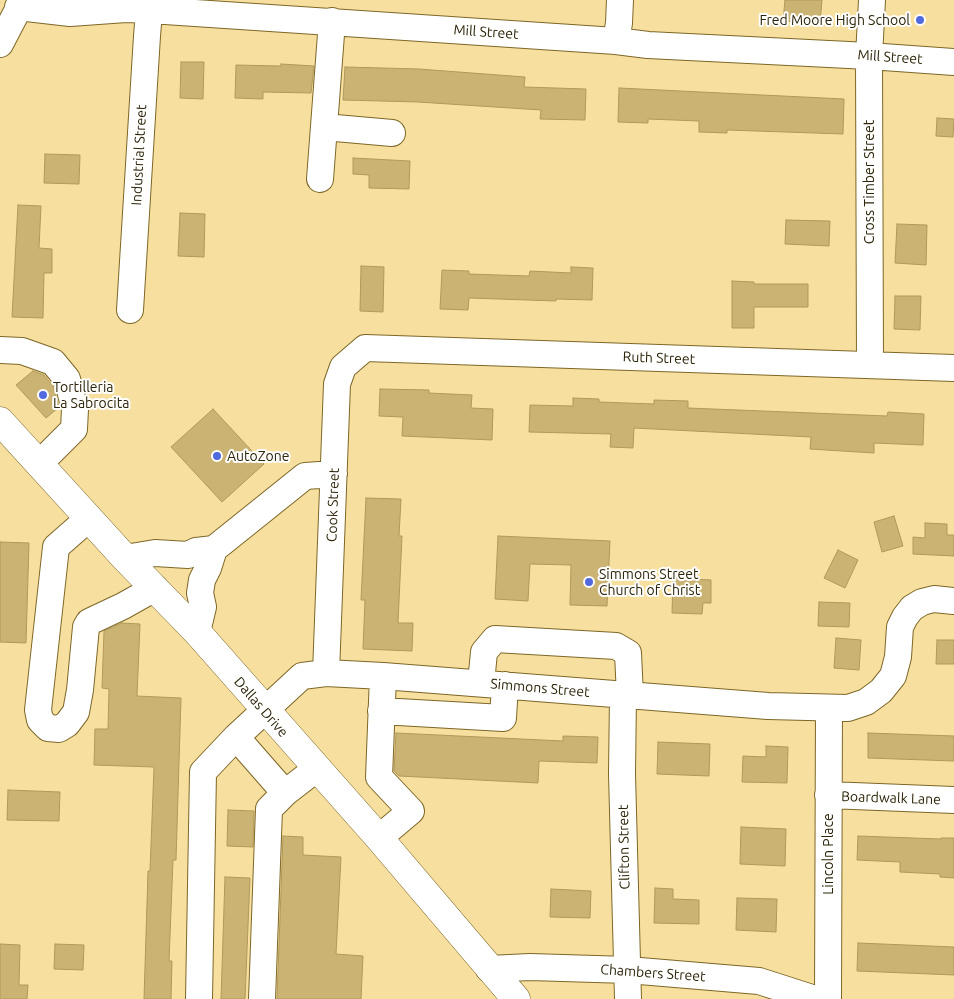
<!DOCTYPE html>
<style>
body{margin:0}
canvas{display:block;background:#f7e09f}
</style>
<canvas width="954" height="999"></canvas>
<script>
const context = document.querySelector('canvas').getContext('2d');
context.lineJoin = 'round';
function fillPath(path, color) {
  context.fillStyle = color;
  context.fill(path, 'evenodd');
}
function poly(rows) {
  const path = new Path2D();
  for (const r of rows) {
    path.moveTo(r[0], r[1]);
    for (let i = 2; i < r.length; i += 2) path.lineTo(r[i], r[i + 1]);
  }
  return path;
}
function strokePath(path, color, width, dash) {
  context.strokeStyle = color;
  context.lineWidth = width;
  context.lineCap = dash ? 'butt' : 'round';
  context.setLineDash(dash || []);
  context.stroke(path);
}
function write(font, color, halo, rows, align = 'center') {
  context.font = font + ' Ubuntu,sans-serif';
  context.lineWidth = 4;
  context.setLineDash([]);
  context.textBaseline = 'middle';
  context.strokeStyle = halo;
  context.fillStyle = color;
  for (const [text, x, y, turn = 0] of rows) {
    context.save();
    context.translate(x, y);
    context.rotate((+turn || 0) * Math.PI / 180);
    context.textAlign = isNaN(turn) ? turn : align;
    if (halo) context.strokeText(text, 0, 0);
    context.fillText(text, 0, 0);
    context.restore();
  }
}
const building = poly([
 [785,0,822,0,820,23,783,21,785,0],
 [181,62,204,62,203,99,180,98,181,62],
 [281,64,314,66,311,93,263,92,263,99,235,98,236,65,281,66,281,64],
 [345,67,419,69,525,77,524,87,586,89,585,120,540,119,541,110,418,102,343,100,345,67],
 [619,88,844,99,843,134,727,130,727,133,699,132,699,121,648,119,648,123,618,122,619,88],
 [937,118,954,119,953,137,936,136,937,118],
 [45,154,80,155,79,184,44,183,45,154],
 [353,158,410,161,409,189,369,188,369,175,353,174,353,158],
 [18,205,41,206,39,248,52,249,52,273,44,273,43,318,12,317,18,205],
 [180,213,205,214,204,257,178,256,180,213],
 [786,220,830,221,829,246,785,244,786,220],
 [897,224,927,225,926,265,895,263,897,224],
 [361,266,384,267,383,312,360,311,361,266],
 [571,267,593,268,592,300,556,299,556,301,469,298,468,310,440,309,442,270,469,271,469,274,529,276,530,271,571,273,571,267],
 [732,281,754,282,754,284,808,284,808,307,754,307,754,328,732,328,732,281],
 [895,296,921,296,920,330,894,329,895,296],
 [33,371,44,375,53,386,59,407,46,418,16,385,33,371],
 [380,389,429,390,429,393,472,395,471,408,493,409,492,440,402,436,403,417,379,416,380,389],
 [573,398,599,399,599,402,654,404,654,400,688,401,688,408,887,416,888,412,924,414,923,445,874,443,874,453,810,449,811,437,634,428,633,448,610,447,611,434,529,432,530,405,573,406,573,398],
 [213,409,264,464,222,502,171,447,213,409],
 [366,498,401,499,399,536,402,536,398,623,413,623,412,651,363,649,365,600,361,600,366,498],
 [894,516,903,546,882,552,874,522,894,516],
 [925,523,947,524,947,535,954,535,954,556,913,554,913,537,925,538,925,523],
 [498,536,610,541,607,606,570,605,571,565,530,564,528,601,495,599,498,536],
 [0,542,29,543,26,643,0,642,0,542],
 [838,550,858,560,845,588,824,578,838,550],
 [673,578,711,580,711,603,703,603,702,614,672,613,673,578],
 [819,602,850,603,849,627,818,626,819,602],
 [122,623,140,624,137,696,181,698,176,860,173,860,169,961,172,961,171,999,144,999,148,871,150,871,154,767,94,765,95,729,108,729,109,689,102,688,104,631,122,623],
 [836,638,861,640,859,670,834,668,836,638],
 [937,640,954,640,954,664,936,664,937,640],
 [396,733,563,741,563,736,598,737,597,763,539,761,538,783,399,776,394,771,396,733],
 [868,733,954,736,954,761,868,758,868,733],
 [658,742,710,744,709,776,657,774,658,742],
 [766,746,788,747,787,783,742,782,743,756,766,757,766,746],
 [8,790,60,792,59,821,7,820,8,790],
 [228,810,254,811,253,847,227,846,228,810],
 [741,827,786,829,785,866,740,864,741,827],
 [283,836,303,837,303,855,341,857,336,954,363,956,361,999,277,999,283,836],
 [858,836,941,839,941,838,954,838,954,878,940,877,940,874,900,872,900,862,857,860,858,836],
 [225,877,250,878,245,999,221,999,225,877],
 [655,888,673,889,673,899,699,900,699,924,654,923,655,888],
 [551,889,591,891,590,918,550,917,551,889],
 [737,898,777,899,776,932,736,930,737,898],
 [858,943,954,947,954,975,857,971,858,943],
 [0,944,20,945,19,985,28,985,27,999,0,999,0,944],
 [55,944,84,945,83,970,54,969,55,944]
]);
const minor = poly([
 [18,7,70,13,126,9,150,10,616,41,648,45,869,56,954,62],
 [616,41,619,23,620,0],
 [0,44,23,0],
 [324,127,392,133],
 [320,179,332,21],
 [130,310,147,36,150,0],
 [0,350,22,351,53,362,67,379,75,409,74,429,40,463],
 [870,365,869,56,872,0],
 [89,518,56,547,38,710,40,720,48,728,59,729,67,724,76,712,80,690,86,627,89,622,123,606,155,588],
 [125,558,155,553,188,555,196,551,214,549,305,476,334,474],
 [197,632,203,607,200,593,202,580,208,568,214,549],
 [326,673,337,384,343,367,365,348,954,368],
 [481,683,484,652,495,639,616,646,628,653,630,696],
 [623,695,622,774,628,999],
 [381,711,503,718,505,685],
 [236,737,285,793],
 [828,795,954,800],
 [379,838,411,811,379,777,383,676],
 [489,969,530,967,628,970,759,981,815,999],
 [199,999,203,772,236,737,302,676,326,673,383,676,768,706,848,708,866,702,881,691,893,676,898,657,900,627,905,617,912,608,922,602,934,599,954,601],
 [262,999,269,809,285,793,316,769],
 [828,999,829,708]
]);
const major = poly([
 [0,421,125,558,197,632,379,838,516,999]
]);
const markers = [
 [920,20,5,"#5069de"],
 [43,395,5,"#5069de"],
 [217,456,5,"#5069de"],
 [589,582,5,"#5069de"]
];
const poiNames = [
 ["Fred Moore High School",910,20,"right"],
 ["Tortilleria",53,387],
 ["La Sabrocita",53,403],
 ["AutoZone",227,456],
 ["Simmons Street",599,574],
 ["Church of Christ",599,590]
];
const streetNames = [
 ["Mill Street",486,32,4],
 ["Mill Street",890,57,4],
 ["Industrial Street",139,155,-87],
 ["Cross Timber Street",869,182,-90],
 ["Ruth Street",659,358,2],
 ["Cook Street",333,505,-88],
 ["Simmons Street",540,688,5],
 ["Dallas Drive",261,707,49],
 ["Boardwalk Lane",891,798,2],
 ["Clifton Street",624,847,-91],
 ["Lincoln Place",828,854,-90],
 ["Chambers Street",653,973,4]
];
fillPath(building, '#cab373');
strokePath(building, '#b0995a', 1);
strokePath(minor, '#7d6727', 28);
strokePath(major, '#7d6727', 29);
strokePath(minor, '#fff', 26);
strokePath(major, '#fff', 28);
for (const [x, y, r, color] of markers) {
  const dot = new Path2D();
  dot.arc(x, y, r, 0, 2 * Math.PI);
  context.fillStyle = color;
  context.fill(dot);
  strokePath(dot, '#fff', 2);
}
write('14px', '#2d2409', '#fff', poiNames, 'left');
write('14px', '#2d2409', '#fff', streetNames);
</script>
